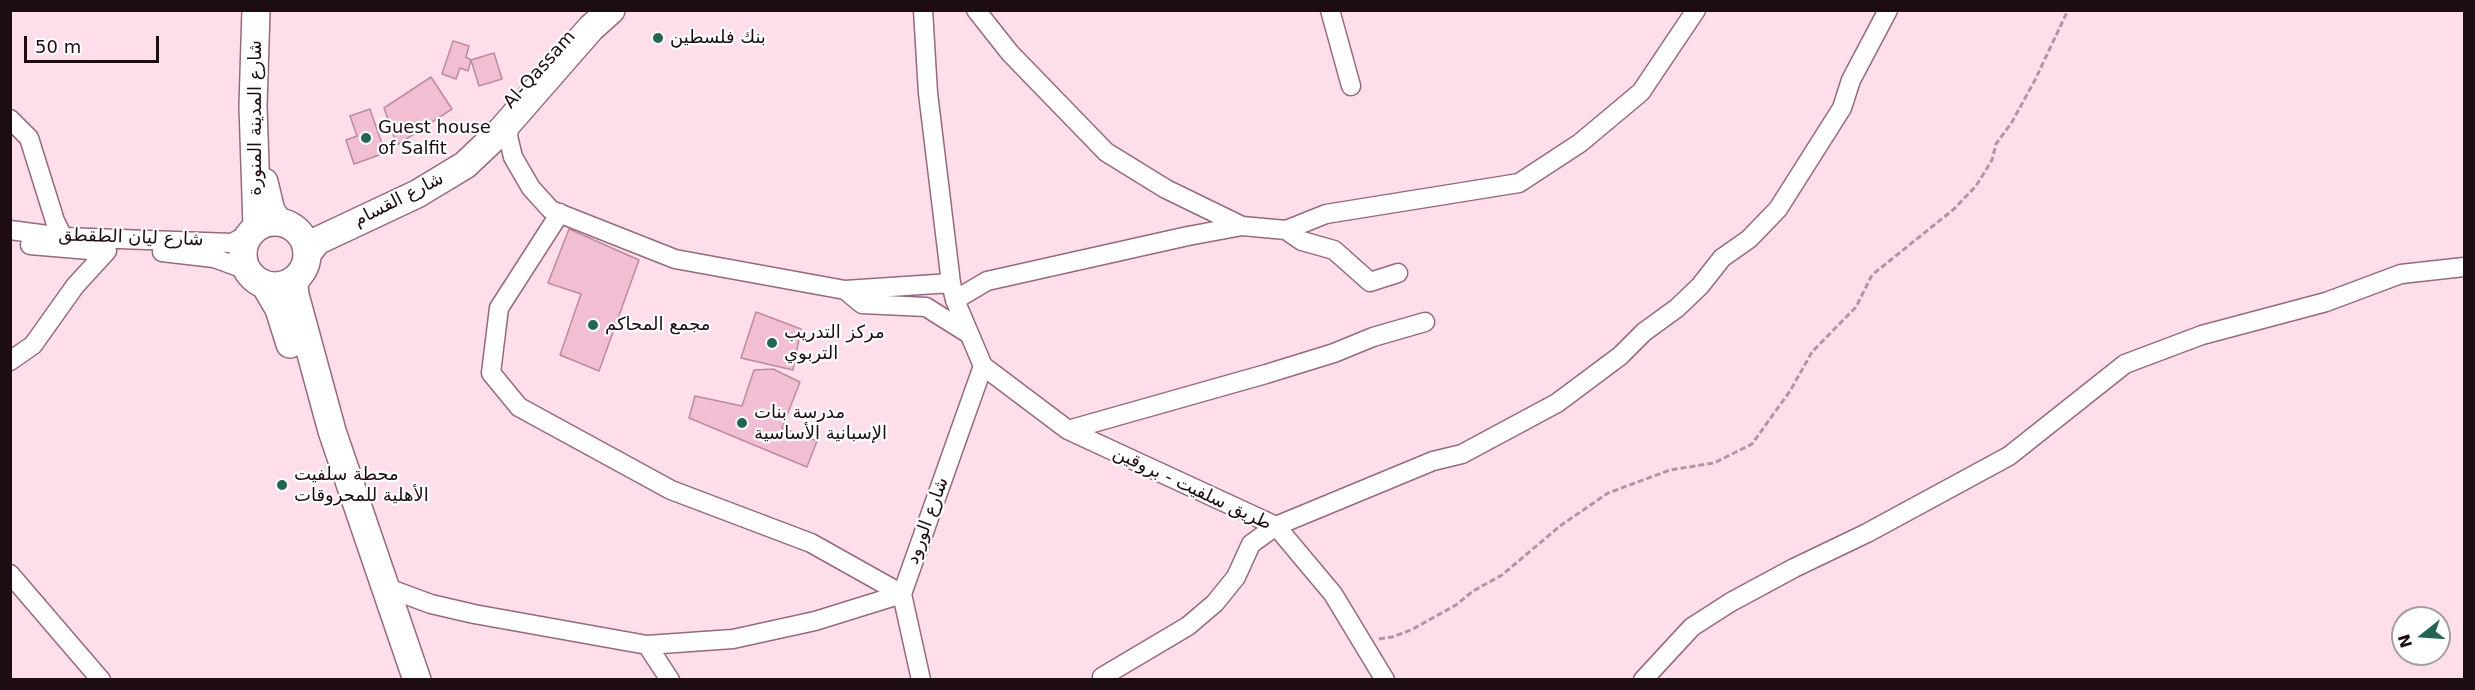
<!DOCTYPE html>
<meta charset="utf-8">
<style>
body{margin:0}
#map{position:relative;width:2475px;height:690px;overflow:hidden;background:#fedeea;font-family:"DejaVu Sans",sans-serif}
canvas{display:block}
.frame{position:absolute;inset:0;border:12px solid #1d0c13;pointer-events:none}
.north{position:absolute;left:2391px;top:606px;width:60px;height:60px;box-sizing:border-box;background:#fff;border:2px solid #a59ea1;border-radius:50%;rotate:253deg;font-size:16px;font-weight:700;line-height:24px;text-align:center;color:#1d0c13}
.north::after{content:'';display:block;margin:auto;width:21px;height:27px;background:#256554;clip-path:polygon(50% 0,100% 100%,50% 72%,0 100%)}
.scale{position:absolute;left:24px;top:36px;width:135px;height:27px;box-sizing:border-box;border:3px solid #1d0c13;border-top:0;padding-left:8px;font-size:18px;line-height:21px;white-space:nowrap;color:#1d0c13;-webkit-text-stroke:4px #fff;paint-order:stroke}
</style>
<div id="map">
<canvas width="2475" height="690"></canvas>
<div class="frame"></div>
<div class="north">N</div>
<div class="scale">50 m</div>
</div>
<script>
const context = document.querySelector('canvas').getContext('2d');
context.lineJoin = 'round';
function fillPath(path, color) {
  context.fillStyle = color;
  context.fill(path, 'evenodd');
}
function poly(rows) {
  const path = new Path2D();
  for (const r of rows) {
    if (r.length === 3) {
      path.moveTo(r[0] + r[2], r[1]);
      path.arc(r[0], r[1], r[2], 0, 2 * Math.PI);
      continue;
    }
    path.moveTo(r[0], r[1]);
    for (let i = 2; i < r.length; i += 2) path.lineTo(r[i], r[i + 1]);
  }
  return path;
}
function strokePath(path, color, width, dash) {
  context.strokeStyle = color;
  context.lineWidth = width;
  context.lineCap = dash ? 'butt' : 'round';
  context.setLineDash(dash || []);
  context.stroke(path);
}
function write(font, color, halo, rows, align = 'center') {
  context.font = font + ' "DejaVu Sans",Cairo,sans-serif';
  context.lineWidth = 4.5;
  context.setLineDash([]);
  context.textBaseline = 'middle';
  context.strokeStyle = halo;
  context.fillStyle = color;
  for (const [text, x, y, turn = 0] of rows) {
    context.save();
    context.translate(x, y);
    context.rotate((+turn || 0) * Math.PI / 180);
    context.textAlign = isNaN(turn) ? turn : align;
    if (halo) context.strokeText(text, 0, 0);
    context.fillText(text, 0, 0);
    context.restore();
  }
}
const building = poly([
 [453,41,469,46,466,57,471,60,468,71,460,68,456,79,442,74,453,41],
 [494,53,502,79,479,86,471,60,494,53],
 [431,77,452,109,397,145,384,108,431,77],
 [370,109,385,153,354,164,346,140,357,136,350,116,370,109],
 [569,229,639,260,599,371,560,355,581,294,548,283,569,229],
 [756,312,801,329,793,370,741,358,756,312],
 [773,369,800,382,782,428,817,441,807,467,689,418,695,396,742,406,754,370,773,369]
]);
const path = poly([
 [1379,639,1392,637,1411,630,1456,605,1473,591,1502,575,1560,526,1608,493,1670,470,1714,463,1752,444,1790,391,1812,352,1856,307,1872,275,1954,209,1976,186,1992,160,1996,144,2012,122,2035,80,2068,10]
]);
const street = poly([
 [923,10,928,93,951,283,955,300,983,366],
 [976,10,1010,53,1106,152,1166,189,1242,226],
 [1330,10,1351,86],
 [10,119,29,138,55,221,63,237],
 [510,121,508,136,513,157,531,188,551,210,675,259,845,290,951,283],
 [560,213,499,308,491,373,519,407,671,490,811,543,902,594],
 [10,230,63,237,232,243,249,234],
 [1286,230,1302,241,1334,250,1370,282,1398,273],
 [30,245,101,251],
 [162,252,214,258,247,270],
 [845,290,862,304,926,307,969,334],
 [955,300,987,281,1188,236,1242,226,1286,230,1326,214,1519,183,1580,143,1641,92,1696,10],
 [10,361,33,345,75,286,107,251],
 [983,366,1068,430,1276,526,1333,594,1385,680],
 [1068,430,1266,374,1334,353,1373,337,1425,322],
 [10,574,101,680],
 [385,587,431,604,474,614,647,645,733,639,815,621,902,594],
 [647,645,670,680],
 [1102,677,1188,626,1215,603,1236,577,1251,544,1276,526,1433,461,1462,454,1557,403,1620,356,1644,332,1677,308,1700,286,1722,258,1749,239,1778,209,1842,108,1851,80,1888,10],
 [921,680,902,594,983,366],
 [1643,680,1692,627,1731,602,1794,568,1867,533,2009,456,2125,364,2202,335,2326,302,2401,274,2464,267]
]);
const secondary = poly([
 [256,10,253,106,257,226],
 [264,182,271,211,279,222],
 [275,254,32],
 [307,254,317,241,417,194,465,165,501,131,591,28,611,10],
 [298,276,294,285,295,295,332,431,417,680],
 [265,285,279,309,290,344]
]);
const markers = [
 [658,38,6,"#256554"],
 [366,138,6,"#256554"],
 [593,325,6,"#256554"],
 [772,343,6,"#256554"],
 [742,423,6,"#256554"],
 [282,485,6,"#256554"]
];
const poiNames = [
 ["بنك فلسطين",670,38],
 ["Guest house",378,128],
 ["of Salfit",378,149],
 ["مجمع المحاكم",605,325],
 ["مركز التدريب",784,333],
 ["التربوي",784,354],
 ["مدرسة بنات",754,413],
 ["الإسبانية الأساسية",754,434],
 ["محطة سلفيت",294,475],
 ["الأهلية للمحروقات",294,496]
];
const streetNames = [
 ["Al-Qassam",540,70,-48],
 ["شارع المدينة المنورة",256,118,-90],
 ["شارع القسام",399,200,-27],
 ["شارع ليان الطقطق",131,238,2],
 ["طريق سلفيت - بروقين",1192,489,25],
 ["شارع الورود",928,521,-70]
];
fillPath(building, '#f2bed4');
strokePath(building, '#bc8b9f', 1.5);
strokePath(street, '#97697d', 21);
strokePath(secondary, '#97697d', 30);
strokePath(path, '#b196a0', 3, [6, 3]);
strokePath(street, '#fff', 18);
strokePath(secondary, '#fff', 27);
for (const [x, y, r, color] of markers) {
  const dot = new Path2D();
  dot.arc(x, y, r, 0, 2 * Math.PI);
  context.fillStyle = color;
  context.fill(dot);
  strokePath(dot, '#fff', 2);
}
write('18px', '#1d0c13', '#fff', poiNames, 'left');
write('18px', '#1d0c13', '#fff', streetNames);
</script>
